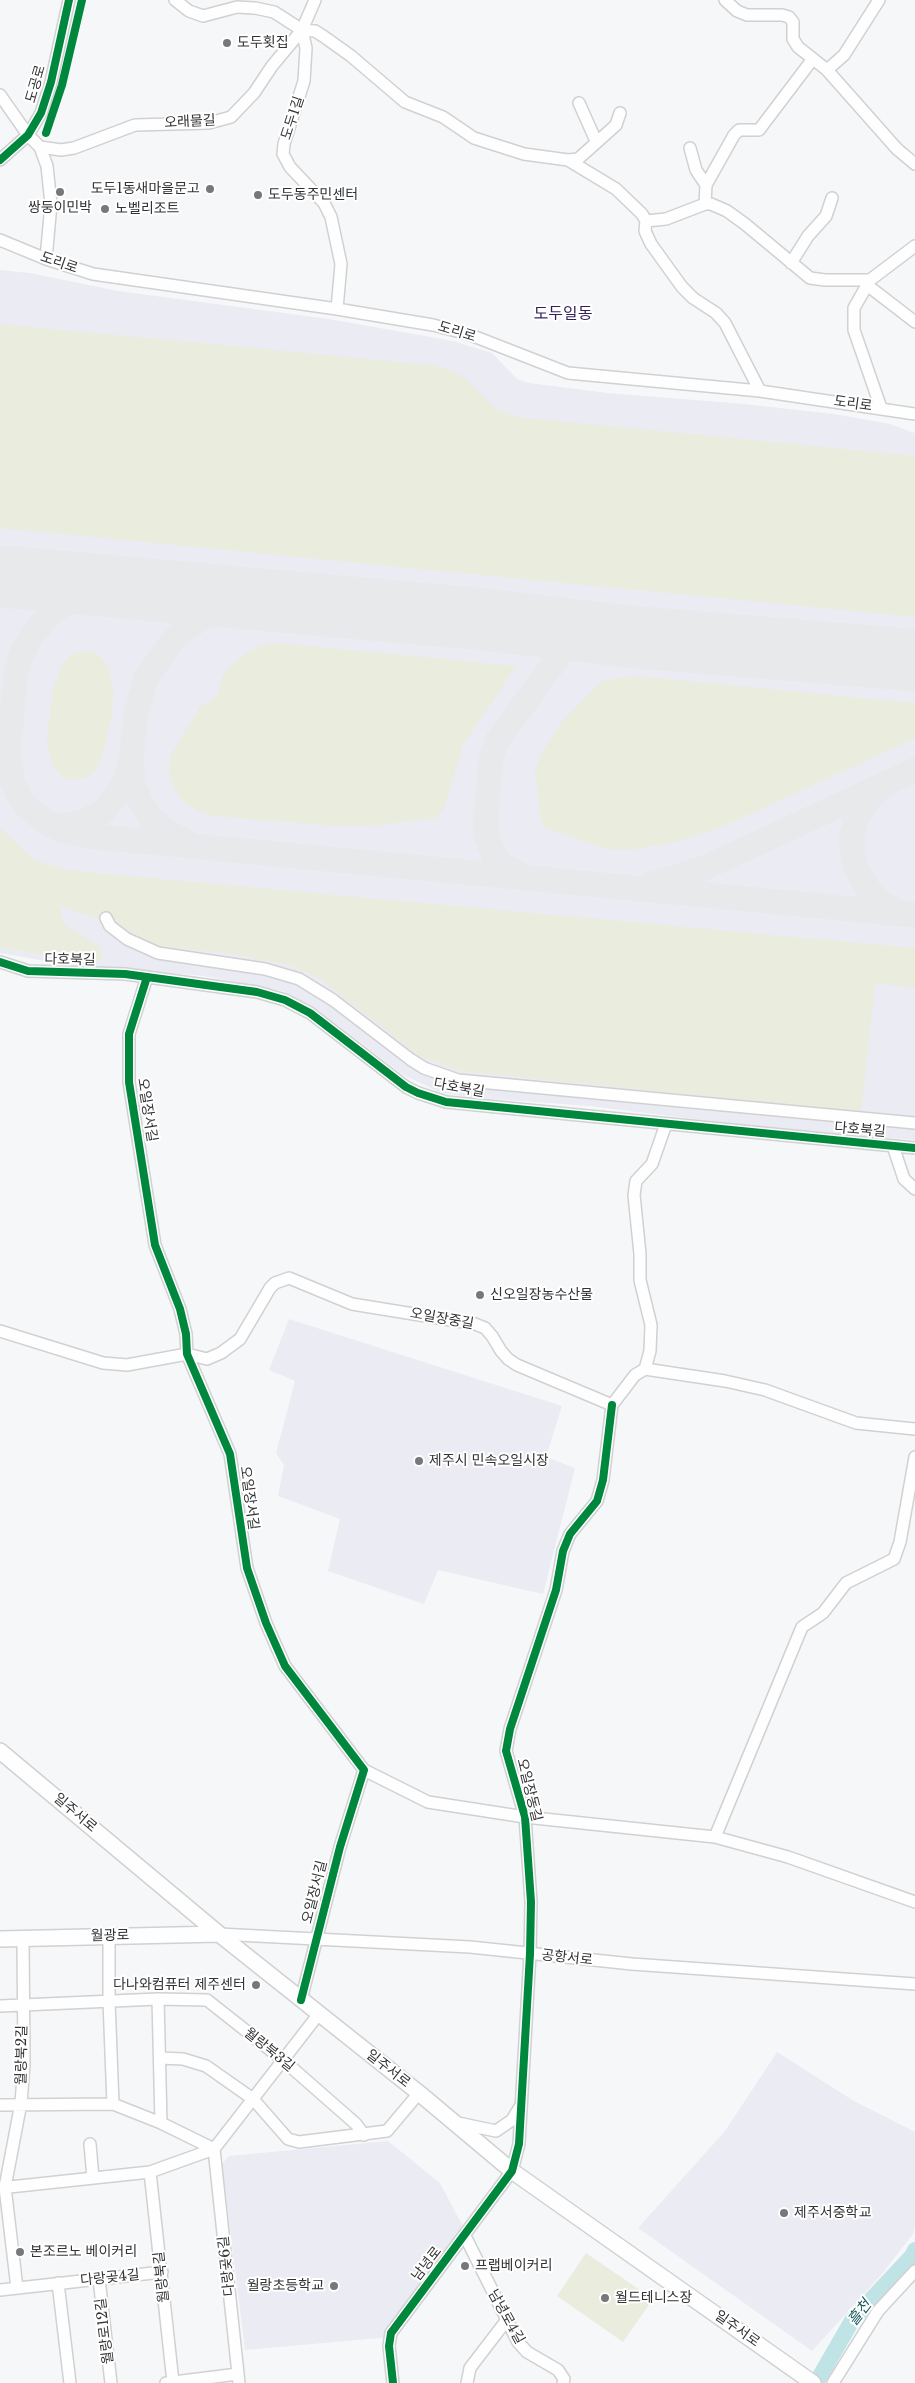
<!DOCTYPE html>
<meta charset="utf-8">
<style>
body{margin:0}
canvas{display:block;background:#f6f7f9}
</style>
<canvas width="915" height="2383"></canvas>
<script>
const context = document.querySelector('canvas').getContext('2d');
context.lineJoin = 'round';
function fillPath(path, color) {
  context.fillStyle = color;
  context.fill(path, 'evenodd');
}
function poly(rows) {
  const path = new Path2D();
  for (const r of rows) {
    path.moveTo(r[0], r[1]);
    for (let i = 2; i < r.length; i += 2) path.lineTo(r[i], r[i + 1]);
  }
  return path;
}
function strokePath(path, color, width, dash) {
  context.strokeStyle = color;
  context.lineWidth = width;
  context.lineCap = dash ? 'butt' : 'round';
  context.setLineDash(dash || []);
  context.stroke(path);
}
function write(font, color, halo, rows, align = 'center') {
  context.font = font + ' "Libre Baskerville","Noto Sans KR",serif';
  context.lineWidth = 4;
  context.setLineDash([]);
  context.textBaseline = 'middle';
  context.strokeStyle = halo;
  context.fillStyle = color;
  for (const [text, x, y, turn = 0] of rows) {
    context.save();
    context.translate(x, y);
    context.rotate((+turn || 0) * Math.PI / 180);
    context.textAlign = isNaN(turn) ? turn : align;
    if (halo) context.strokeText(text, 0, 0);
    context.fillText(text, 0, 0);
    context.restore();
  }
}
const built = poly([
 [0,270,30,273,118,291,329,319,453,341,492,353,517,379,529,383,608,393,744,404,834,414,890,424,915,433,915,1140,789,1131,590,1106,467,1097,439,1092,402,1074,319,1011,283,991,204,976,56,963,0,953],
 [289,1319,562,1406,546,1457,575,1468,543,1594,438,1570,424,1604,328,1571,340,1519,278,1496,284,1465,276,1453,295,1381,269,1370],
 [777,2052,854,2101,915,2132,915,2227,913,2234,882,2274,812,2351,638,2228,725,2131],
 [388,2141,440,2183,468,2236,391,2337,245,2350,222,2164,229,2156]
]);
const green = poly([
 [0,324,431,365,449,370,464,377,496,409,518,417,915,456,915,617,0,528],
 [278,643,516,666,463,745,443,810,436,818,379,825,333,826,215,816,200,812,184,802,174,788,169,771,171,755,200,707,210,702,219,693,222,678,231,665,251,650,263,645],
 [88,651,97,654,109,667,113,691,112,712,103,755,95,771,88,777,72,780,64,778,53,766,47,741,49,721,53,689,62,665,72,654],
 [634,676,915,703,915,738,722,827,680,841,631,850,606,849,548,829,542,825,535,770,543,751,562,722,602,681],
 [0,828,34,860,63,869,94,873,915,948,915,988,875,983,861,1112,461,1071,420,1056,319,978,289,965,227,953,155,946,122,926,60,906,63,924,99,946,103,960,63,958,0,947],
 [586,2253,653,2299,623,2342,557,2296]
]);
const river = poly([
 [816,2383,853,2319,912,2256,915,2250]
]);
const taxiway = poly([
 [115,588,77,597,53,611,32,635,21,655,16,671,8,754,13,782,20,798,28,808,46,822,62,830,87,836,915,915],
 [879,790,867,802,857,818,852,834,852,852,855,866,868,889,881,902,898,912],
 [59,826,83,822,103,812,123,786,131,762],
 [187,842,170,834,151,818,140,801,133,782,131,762,136,712,146,678,171,643,182,631,209,614,239,604,283,601],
 [523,876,503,865,493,853,487,837,485,827,491,760,497,741,562,652,586,639,633,637],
 [652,884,702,869,915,770]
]);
const runway = poly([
 [7,577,480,619,633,637,915,660]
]);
const minor = poly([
 [175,0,189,11,203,16,237,7,255,8,274,12,302,30,315,31,323,36,351,56,405,102,443,117,474,138,524,154,568,160,616,189,642,214,646,221,645,231,651,244,682,287,693,298,716,313,725,323,760,391],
 [725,0,737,11,747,15,782,15,789,17,793,22,793,39,798,47,827,70,897,149,915,164],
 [302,30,306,48,304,81,284,144,283,154,290,167,324,203,331,217,341,264,337,309],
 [827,70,844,55,879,0],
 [0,95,28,135,40,147,47,166,51,204,46,259],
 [579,103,596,141],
 [40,147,61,150,74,148,135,125,209,123,231,117,254,93,272,66,302,30,315,0],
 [690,148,696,170,706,185],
 [0,160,28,135,41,113,51,82,69,0],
 [568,160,578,159,616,125,620,113],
 [705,204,706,185,734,135,739,130,759,130,812,60],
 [646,221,666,219,705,204,711,204,727,211,745,224,810,278,825,280,870,280],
 [0,240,46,259,93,274,337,309,433,325,468,334,568,373,760,391,915,414],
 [791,263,808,236,826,216,832,198],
 [867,285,915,322],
 [881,408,854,330,854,308,870,280,915,246],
 [106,918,110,926,127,939,158,953,265,969,299,979,333,1000,410,1059,424,1068,458,1080,915,1123],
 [0,962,28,971,125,974,257,992,285,1000,310,1013,406,1087,418,1093,446,1102,915,1148],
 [147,977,129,1034,129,1082,155,1245,180,1309,186,1334,187,1354,230,1454,247,1568,266,1623,285,1666,364,1770,340,1847,301,2000],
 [893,1146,904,1179,915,1189],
 [0,1331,103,1363,127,1365,187,1354,207,1359,221,1353,240,1339,270,1288,275,1283,289,1278,352,1304,475,1324,485,1328,492,1336,501,1351,508,1359,517,1365,612,1405],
 [645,1369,650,1351,651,1325,640,1280,640,1254,634,1195,636,1181,652,1164,666,1124],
 [612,1405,635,1375,645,1369,725,1381,765,1390,856,1423,915,1429],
 [364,1770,428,1802,525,1817,715,1837,788,1857,915,1902],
 [715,1837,802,1627,823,1613,846,1583,894,1559,900,1542,915,1457],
 [219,1934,470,1947,632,1964,915,1984],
 [109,1936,109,2001,113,2104],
 [158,1999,161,2123],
 [0,2006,158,1999,207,2000,283,2060,356,2124,364,2135],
 [160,2058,183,2059,206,2066,253,2099,288,2139,299,2142,387,2131,419,2093],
 [0,2105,113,2104,161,2123,214,2149,239,2383],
 [458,2123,496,2131,512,2120,520,2107],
 [90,2144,93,2178],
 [150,2172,173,2382],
 [0,2188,150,2172,214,2149,318,2015],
 [465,2236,518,2342,527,2352,558,2370,564,2379,563,2383],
 [99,2279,111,2383],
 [58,2283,70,2383],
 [17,2288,5,2187,21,2103,24,2064,23,1938],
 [0,2290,162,2272],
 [166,2383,238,2374],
 [393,2383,389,2346,391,2333,512,2171,519,2144,530,1954,531,1902,525,1817,506,1751,510,1729,556,1590,563,1551,570,1534,597,1501,603,1480,612,1405],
 [467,2383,470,2368,506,2321],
 [833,2383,878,2311,915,2271]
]);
const major = poly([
 [0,1751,219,1934,419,2093,512,2171,813,2383],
 [0,1939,219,1934]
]);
const cycleway = poly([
 [46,133,62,85,82,0],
 [0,160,28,135,41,113,51,82,69,0],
 [0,962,28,971,125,974,257,992,285,1000,310,1013,406,1087,418,1093,446,1102,915,1148],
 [147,977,129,1034,129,1082,155,1245,180,1309,186,1334,187,1354,230,1454,247,1568,266,1623,285,1666,364,1770,340,1847,301,2000],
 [393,2383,389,2346,391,2333,512,2171,519,2144,530,1954,531,1902,525,1817,506,1751,510,1729,556,1590,563,1551,570,1534,597,1501,603,1480,612,1405]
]);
const markers = [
 [227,43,5,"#77787a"],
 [210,189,5,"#77787a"],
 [60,192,5,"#77787a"],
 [258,195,5,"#77787a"],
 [105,209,5,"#77787a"],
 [480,1295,5,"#77787a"],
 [419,1461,5,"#77787a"],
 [256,1985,5,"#77787a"],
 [784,2213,5,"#77787a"],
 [20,2252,5,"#77787a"],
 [465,2266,5,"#77787a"],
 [334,2286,5,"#77787a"],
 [605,2298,5,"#77787a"]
];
const poiNames = [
 ["도두횟집",237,43],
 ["도두1동새마을문고",200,189,"right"],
 ["도두동주민센터",268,195],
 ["쌍둥이민박",60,208,"center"],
 ["노벨리조트",115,209],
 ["신오일장농수산물",490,1295],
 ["제주시 민속오일시장",429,1461],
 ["다나와컴퓨터 제주센터",246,1985,"right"],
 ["제주서중학교",794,2213],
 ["본조르노 베이커리",30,2252],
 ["프랩베이커리",475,2266],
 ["월랑초등학교",324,2286,"right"],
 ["월드테니스장",615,2298]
];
const streetNames = [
 ["도공로",36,84,-74],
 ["도두1길",293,118,-72],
 ["오래물길",190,122,-3],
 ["도리로",59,263,19],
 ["도리로",457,332,17],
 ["도리로",853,404,8],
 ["다호북길",70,960,1],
 ["다호북길",459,1088,10],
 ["오일장서길",147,1110,81],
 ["다호북길",860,1130,5],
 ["오일장중길",442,1319,10],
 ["오일장서길",249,1498,82],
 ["오일장동길",529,1790,76],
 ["일주서로",75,1813,40],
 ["오일장서길",315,1892,-76],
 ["월광로",110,1936,-1],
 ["공항서로",567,1958,6],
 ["월랑북3길",269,2050,39],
 ["월랑북2길",22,2055,-89],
 ["일주서로",388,2069,38],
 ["남녕로",427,2264,-52],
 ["다랑곶6길",227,2266,-96],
 ["월랑북길",162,2277,-96],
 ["다랑곶4길",110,2278,-6],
 ["남녕로4길",506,2317,61],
 ["일주서로",737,2329,35],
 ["월랑로12길",105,2331,-97]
];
const waterNames = [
 ["흘천",860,2313,-52]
];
const quarterNames = [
 ["도두일동",563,314]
];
fillPath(built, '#ebebf3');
fillPath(green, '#eaecdd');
strokePath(river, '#c0e3e5', 16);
strokePath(taxiway, '#e8e9ea', 25);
strokePath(runway, '#e8e9ea', 62);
strokePath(minor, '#d0d1d2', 14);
strokePath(major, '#d0d1d2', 18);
strokePath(minor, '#fefefe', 11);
strokePath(major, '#fefefe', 15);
strokePath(cycleway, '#00873e', 8);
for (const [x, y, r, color] of markers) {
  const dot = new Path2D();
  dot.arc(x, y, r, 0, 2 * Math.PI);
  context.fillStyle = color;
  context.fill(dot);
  strokePath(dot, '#fff', 2);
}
write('14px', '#333335', '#fff', poiNames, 'left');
write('14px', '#333335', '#fff', streetNames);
write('italic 15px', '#1b5c5f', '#fff', waterNames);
write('16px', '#321f59', '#fff', quarterNames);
</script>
